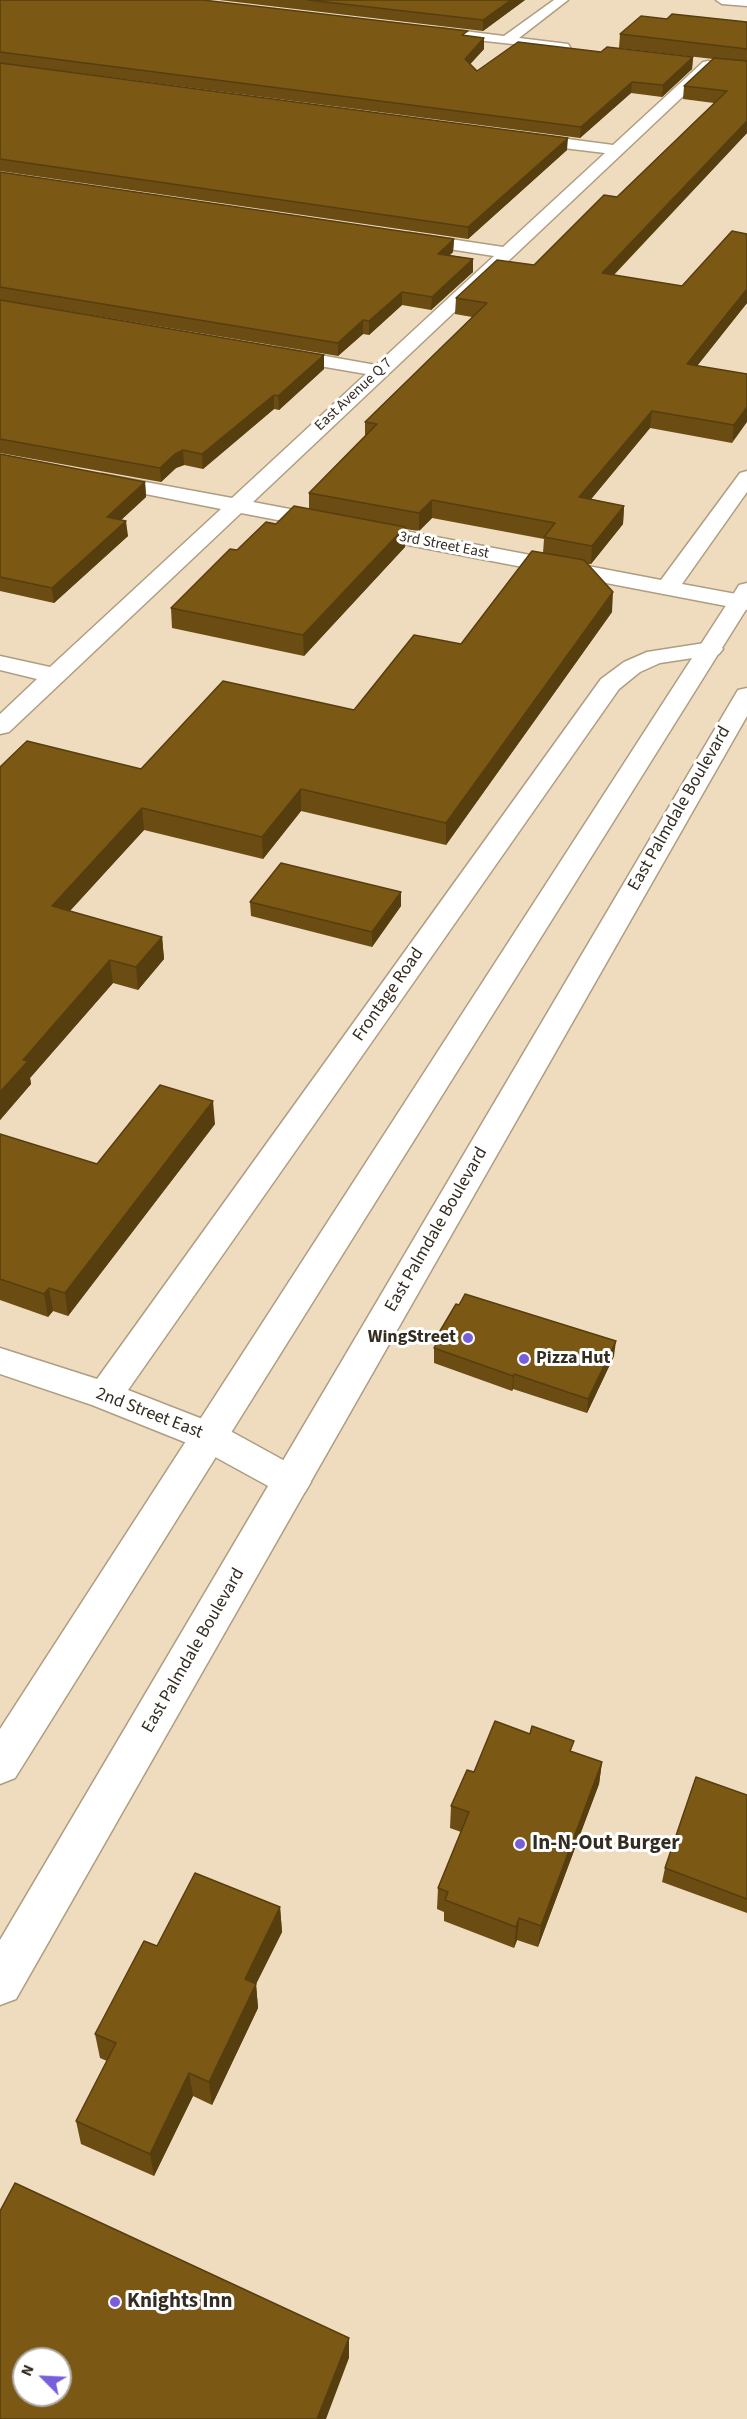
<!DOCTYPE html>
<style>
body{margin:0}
#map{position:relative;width:747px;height:2419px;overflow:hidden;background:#efdcbf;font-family:"Source Sans 3",sans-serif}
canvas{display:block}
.north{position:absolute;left:12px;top:2347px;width:60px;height:60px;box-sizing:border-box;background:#fff;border:2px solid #adaba6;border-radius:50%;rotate:294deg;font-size:16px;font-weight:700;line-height:24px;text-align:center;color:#332c20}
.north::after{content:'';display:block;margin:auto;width:21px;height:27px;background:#775fda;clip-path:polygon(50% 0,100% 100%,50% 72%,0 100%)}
</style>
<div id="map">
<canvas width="747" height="2419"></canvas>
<div class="north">N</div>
</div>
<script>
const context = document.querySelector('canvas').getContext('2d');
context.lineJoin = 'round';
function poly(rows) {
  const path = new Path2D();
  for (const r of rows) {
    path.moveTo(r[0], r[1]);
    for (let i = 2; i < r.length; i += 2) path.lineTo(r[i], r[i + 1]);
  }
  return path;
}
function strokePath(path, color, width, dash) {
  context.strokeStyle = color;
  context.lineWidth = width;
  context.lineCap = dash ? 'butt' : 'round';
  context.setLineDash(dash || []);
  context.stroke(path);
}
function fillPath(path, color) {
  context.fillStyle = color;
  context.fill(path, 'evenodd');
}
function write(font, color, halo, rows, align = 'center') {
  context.font = font + ' "Source Sans 3",sans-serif';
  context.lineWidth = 6;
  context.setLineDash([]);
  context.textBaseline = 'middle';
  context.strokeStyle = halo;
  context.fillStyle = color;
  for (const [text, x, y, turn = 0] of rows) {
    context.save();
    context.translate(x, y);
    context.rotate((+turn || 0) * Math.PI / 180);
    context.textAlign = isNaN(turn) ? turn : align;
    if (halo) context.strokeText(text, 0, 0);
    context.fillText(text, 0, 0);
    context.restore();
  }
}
const minor = poly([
 [554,0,568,0,519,38,568,44,570,47,568,50,439,36,432,32,439,28,504,36,554,0],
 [716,0,747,0,747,6,722,4,716,0],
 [708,61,713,62,715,65,713,68,253,502,661,580,740,473,747,471,747,492,682,584,747,596,747,610,241,513,9,732,0,734,0,714,37,679,0,670,0,656,50,667,221,509,95,484,92,480,95,476,102,474,232,498,366,374,273,358,271,354,273,350,280,348,376,365,494,256,410,243,402,238,404,234,410,233,503,247,605,153,522,143,514,138,517,135,522,133,613,145,703,62,708,61],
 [711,642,719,644,723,649,719,654,660,663,640,672,619,689,128,1390,223,1427,305,1472,311,1482,305,1492,292,1497,279,1492,197,1447,92,1405,0,1374,0,1348,97,1379,601,679,624,662,647,652,711,642]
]);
const trunk = poly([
 [747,583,747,608,15,1778,0,1784,0,1729,736,590,739,585,747,583],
 [747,688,747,716,16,1999,0,2005,0,1940,735,695,738,690,747,688]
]);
const wall = poly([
 [0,0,484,38,484,49,470,64,477,71,601,52,693,57,692,69,662,97,631,93,580,138,0,63],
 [219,0,525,0,483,31],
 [667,19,747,22,747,133,614,275,682,286,747,234,747,303,697,366,747,374,732,443,650,428,591,499,624,506,623,524,591,564,587,564,612,612,446,845,301,811,263,859,144,830,70,911,162,937,164,959,138,990,113,983,30,1078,31,1084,0,1120,0,767,141,769,354,710,461,644,543,553,544,539,432,518,419,531,405,529,405,547,304,656,172,628,171,608,237,550,276,524,309,508,309,493,365,436,365,422,472,317,455,314,456,298,534,265,617,197,714,103,683,99,684,86,713,59,619,48,620,34],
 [0,63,567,150,468,239,0,171],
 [0,172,454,239,453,252,450,255,473,259,473,272,431,310,402,305,369,335,363,334,338,356,0,300],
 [0,300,324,355,324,369,279,410,274,409,203,469,184,465,176,468,161,482,0,453],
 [0,454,145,482,146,497,121,520,128,536,54,603,0,591],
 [250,902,401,906,372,947,251,916],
 [215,1124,68,1316,53,1311,48,1317,0,1300,0,1134,97,1164],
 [437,1336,614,1356,587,1413,513,1389,512,1391,434,1363,434,1348,437,1343],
 [572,1752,602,1762,599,1784,538,1947,517,1940,514,1948,444,1921,444,1912,437,1909,438,1888,461,1832,450,1828,451,1806,474,1772],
 [747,1795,747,1913,662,1882,665,1868],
 [280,1907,282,1932,256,1984,258,2008,212,2105,193,2096,154,2176,81,2144,76,2121,107,2061,100,2058,95,2034,157,1946]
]);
const shadedWall = poly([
 [511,0,525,0,483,31,483,20],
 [484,38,484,49,465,70,465,59],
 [693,57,692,69,662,97,663,85],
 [632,82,631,93,580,138,581,127],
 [747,121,747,133,600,289,602,273],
 [568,138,567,150,468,239,468,227],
 [454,239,453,252,437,267,438,254],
 [473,259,473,272,431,310,432,297],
 [747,289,747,303,685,381,687,364],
 [402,292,402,305,369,335,369,321],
 [363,320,363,334,338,356,338,343],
 [324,355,324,369,279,410,278,396],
 [274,395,274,409,203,469,202,454],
 [747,407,747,422,732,443,734,425],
 [652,411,650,428,578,515,579,497],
 [183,450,184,465,176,468,161,482,160,468,175,454],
 [145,482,146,497,108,532,107,517],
 [432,500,432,518,419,531,419,513],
 [624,506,623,524,591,564,592,546],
 [126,521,128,536,54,603,52,588],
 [405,527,405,547,304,656,303,635],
 [613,592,612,612,446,845,446,823],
 [301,789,301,811,263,859,262,837],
 [142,808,144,830,54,928,52,906],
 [401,892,401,906,372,947,372,932],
 [162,937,164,959,138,990,136,967],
 [110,960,113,983,30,1078,31,1084,0,1120,0,1092,23,1060],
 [213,1101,215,1124,68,1316,65,1293],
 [49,1288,53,1311,48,1317,44,1294],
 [616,1341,614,1356,587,1413,588,1399],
 [514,1374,513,1389,512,1391,513,1376],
 [602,1762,599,1784,538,1947,541,1926],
 [280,1907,282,1932,256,1984,258,2008,212,2105,209,2082,245,1979],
 [519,1918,517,1940,514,1948,516,1927],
 [189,2073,193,2096,154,2176,150,2154],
 [349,2338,349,2358,326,2419,317,2419]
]);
const building = poly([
 [0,0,203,0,468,31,462,35,484,38,465,59,477,71,518,42,601,52,607,47,693,57,663,85,632,82,581,127,0,52,0,0],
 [308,0,511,0,483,20,308,0],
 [672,14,747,22,747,49,620,34,641,16,667,19,672,14],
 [714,58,747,61,747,121,602,273,682,286,732,231,747,234,747,289,687,364,747,374,747,407,734,425,652,411,579,497,624,506,592,546,544,537,555,523,432,500,419,513,309,493,377,424,365,422,487,303,456,298,497,260,534,265,604,195,617,197,727,91,684,86,714,58],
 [0,63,568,138,468,227,0,159,0,63],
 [0,172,454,239,438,254,473,259,432,297,402,292,369,321,363,320,338,343,0,287,0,172],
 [0,300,324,355,278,396,274,395,202,454,183,450,175,454,160,468,0,439,0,300],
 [0,454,145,482,107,517,126,521,52,588,0,577,0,454],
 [294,506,405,527,303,635,171,608,230,549,237,550,266,522,276,524,294,506],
 [532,551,584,560,613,592,446,823,301,789,262,837,142,808,52,906,162,937,136,967,110,960,23,1060,28,1061,0,1092,0,767,27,741,141,769,223,681,354,710,414,635,461,644,532,551],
 [281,863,401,892,372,932,250,902,281,863],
 [160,1085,213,1101,65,1293,49,1288,44,1294,0,1279,0,1134,97,1164,160,1085],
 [465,1294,616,1341,588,1399,514,1374,513,1376,434,1348,440,1337,437,1336,456,1304,459,1305,465,1294],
 [495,1721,530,1734,532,1726,574,1741,570,1751,602,1762,541,1926,519,1918,516,1927,445,1900,448,1892,438,1888,469,1812,451,1806,467,1770,474,1772,495,1721],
 [696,1777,747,1795,747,1899,665,1868,696,1777],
 [195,1873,280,1907,245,1979,256,1984,209,2082,189,2073,150,2154,76,2121,116,2043,95,2034,144,1941,157,1946,195,1873],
 [15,2183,349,2338,317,2419,0,2419,0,2211,15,2183],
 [24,2359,60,2359,60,2395,24,2395,24,2359]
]);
const markers = [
 [468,1338,6,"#775fda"],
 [524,1359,6,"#775fda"],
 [520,1844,6,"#775fda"],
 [115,2302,6,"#775fda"]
];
const farStreetnames = [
 ["East Avenue Q 7",354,395,-43],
 ["3rd Street East",444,546,11]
];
const streetNames = [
 ["East Palmdale Boulevard",680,809,-60],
 ["Frontage Road",389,995,-55],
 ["East Palmdale Boulevard",437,1230,-60],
 ["2nd Street East",149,1414,21],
 ["East Palmdale Boulevard",194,1651,-60]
];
const poiNames = [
 ["WingStreet",456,1338],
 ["Pizza Hut",536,1359,"left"]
];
const nearPoinames = [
 ["In-N-Out Burger",532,1844],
 ["Knights Inn",127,2302]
];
strokePath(minor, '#af9d82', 3);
strokePath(trunk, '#af9d82', 3);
fillPath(minor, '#fff');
fillPath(trunk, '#fff');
fillPath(wall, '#6b4c12');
fillPath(shadedWall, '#573e0f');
fillPath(building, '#7c5815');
strokePath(building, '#573e0f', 1.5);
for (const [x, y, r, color] of markers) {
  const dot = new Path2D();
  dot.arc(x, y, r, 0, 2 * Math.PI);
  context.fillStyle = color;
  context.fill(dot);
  strokePath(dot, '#fff', 2);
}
write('15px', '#332c20', '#fff', farStreetnames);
write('18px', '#332c20', '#fff', streetNames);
write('bold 18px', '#332c20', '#fff', poiNames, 'right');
write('bold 21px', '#332c20', '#fff', nearPoinames, 'left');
</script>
